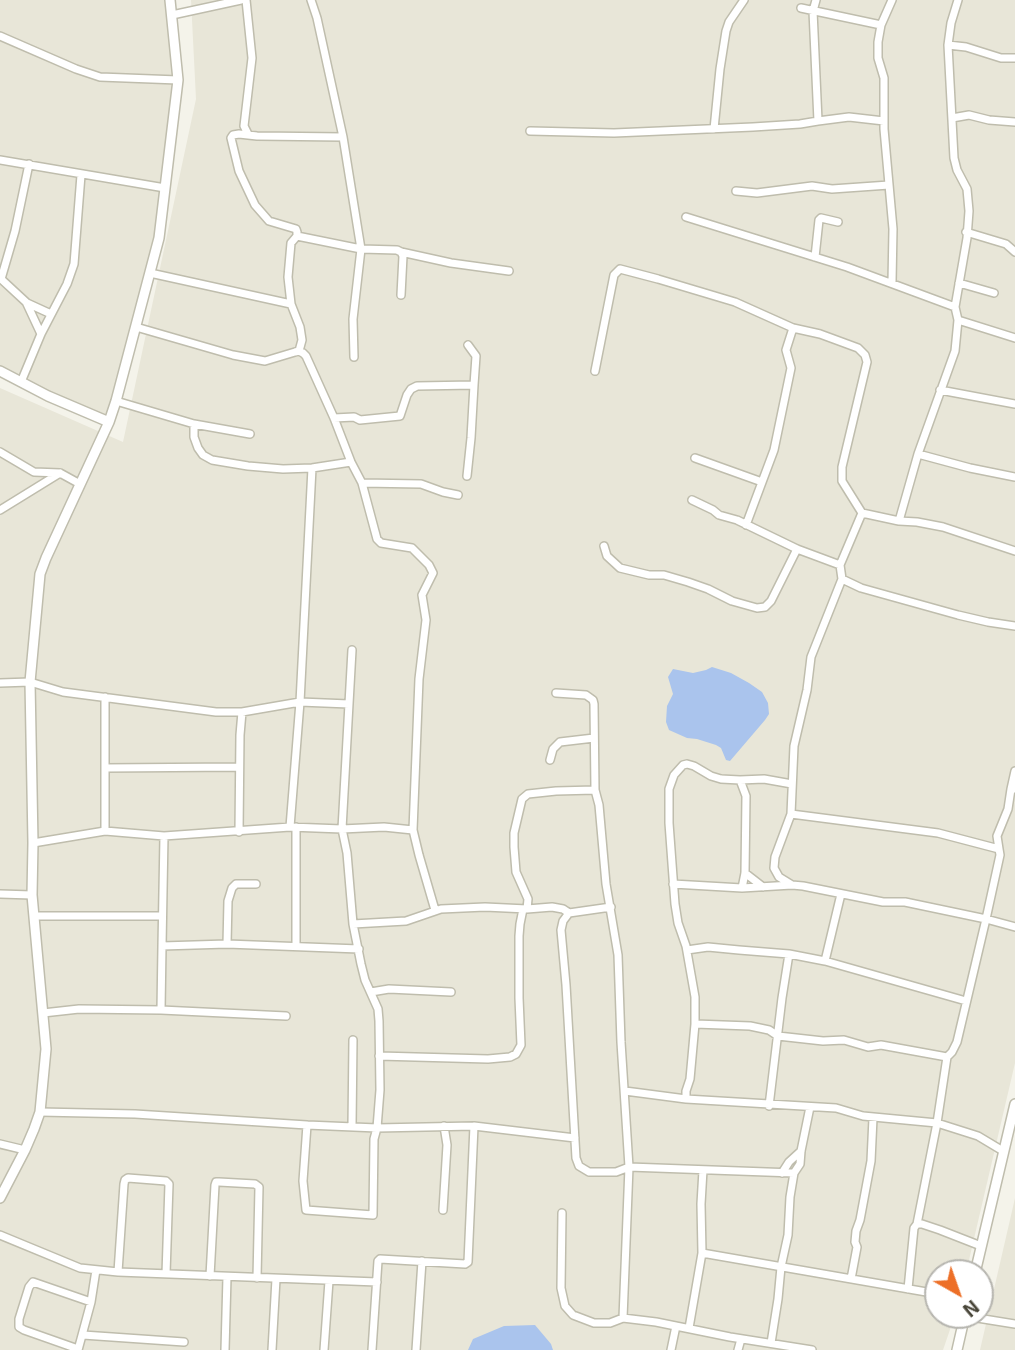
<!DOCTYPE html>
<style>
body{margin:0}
#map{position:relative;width:1015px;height:1350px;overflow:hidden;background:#f4f3ea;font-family:"Exo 2",sans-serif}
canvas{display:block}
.north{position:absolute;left:924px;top:1259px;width:70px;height:70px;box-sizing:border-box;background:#fff;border:2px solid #b6b5af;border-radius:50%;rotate:140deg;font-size:19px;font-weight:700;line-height:28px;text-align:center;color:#484538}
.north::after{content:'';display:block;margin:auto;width:24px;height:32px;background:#ed6f27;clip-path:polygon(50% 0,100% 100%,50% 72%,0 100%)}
</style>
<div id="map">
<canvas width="1015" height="1350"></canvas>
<div class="north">N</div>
</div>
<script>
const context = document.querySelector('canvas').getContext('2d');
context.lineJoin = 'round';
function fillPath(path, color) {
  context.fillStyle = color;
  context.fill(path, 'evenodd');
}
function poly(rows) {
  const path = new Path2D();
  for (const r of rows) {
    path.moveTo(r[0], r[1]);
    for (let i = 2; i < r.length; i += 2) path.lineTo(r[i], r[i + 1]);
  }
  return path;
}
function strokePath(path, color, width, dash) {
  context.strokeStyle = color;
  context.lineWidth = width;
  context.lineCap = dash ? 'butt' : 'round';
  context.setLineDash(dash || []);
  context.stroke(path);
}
const residential = poly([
 [0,0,166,0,183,69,152,284,109,422,0,373],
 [191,0,1015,0,1015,1063,966,1273,938,1273,938,1315,955,1315,943,1350,0,1350,0,388,123,442,196,99],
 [1015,1198,1015,1350,980,1350]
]);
const water = poly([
 [712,667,731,673,749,683,762,692,768,703,769,714,765,720,730,761,726,760,721,748,716,745,697,739,687,738,669,730,666,722,667,706,673,694,668,677,673,669,693,673,706,670],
 [535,1325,551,1344,553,1350,468,1350,473,1339,504,1326]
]);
const minor = poly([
 [246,0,252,58,244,126,248,134],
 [311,0,317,18,343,137,361,249,353,319,354,357],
 [816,0,813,11,818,121,849,117,884,121],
 [892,0,881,25,878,42,878,58,884,78,884,129,893,229,892,282],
 [801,8,881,25],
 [172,15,241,0],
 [0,36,76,69,100,77,178,80],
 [948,45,966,47,1001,58,1015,58],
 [952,118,969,115,989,120,1015,122],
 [714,129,720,69,726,31,729,22,744,0],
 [530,131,614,133,753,127,800,124,818,121],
 [0,160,165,188],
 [736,191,757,193,812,186,832,189,889,185],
 [686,217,847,267,955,307],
 [966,232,1006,244,1015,252],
 [297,236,361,249,397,250,401,252,451,263,509,271],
 [815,257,819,220,821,218,838,222],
 [150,273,291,304],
 [0,278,27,303,51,314],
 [1,279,15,231,29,164],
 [959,283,994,293],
 [401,295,403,256,401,252],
 [27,304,41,334],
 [958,320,1015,338],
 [136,327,233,355,265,361,295,352,299,351,303,353,306,356,334,418,351,462,362,483,377,539,381,543,412,548,429,565,433,573,422,595,426,620,419,679,413,830],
 [299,351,302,340,300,327,291,304,288,277,291,243,297,236,297,232,296,229,269,221,255,205,239,171,231,138,233,135,239,134,257,136,343,137],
 [595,371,614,275,620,269,658,279,735,302,793,328,820,334,858,348,865,355,867,362,842,467,842,481,862,513],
 [21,382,41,334,67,284,74,264,81,175],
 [940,390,1015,404],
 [116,401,194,424,250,434],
 [334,418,354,417,360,420,400,416,407,395,411,389,417,386,474,385,476,356,468,345],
 [194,424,194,437,198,448,203,455,212,460,248,466,283,469,312,468,351,462],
 [0,452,34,472,60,473,80,484],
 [918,454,970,468,1015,477],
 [695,458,762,482],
 [467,476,471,438,474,385],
 [362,483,421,484,443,492,458,495],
 [692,500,713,510,719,515,737,520,797,549,840,565],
 [0,510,60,473],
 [899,521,918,454,955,351,958,320,955,307,967,238,969,211,967,189,957,170,954,158,948,45,951,23,958,0],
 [746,525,774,450,791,368,786,350,793,328],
 [604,546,607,556,620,568,649,575,664,575,688,582,708,589,732,601,757,608,765,607,771,601,797,549],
 [842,579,861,588,958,615,988,622,1015,626],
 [0,683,30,682,63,692,216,712,242,712,300,702,349,704],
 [556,693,586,695,593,700,594,704,595,790,599,805,606,884,618,955,621,1042,629,1167,794,1173],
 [550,760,553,749,560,742,594,738],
 [105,768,239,767],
 [740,780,746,796,745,873,742,888],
 [1011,789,1015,771],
 [791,814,938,833,999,849,997,836,1008,809,1011,789,1015,789],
 [290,827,300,702,312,468],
 [105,831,105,697],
 [239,832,240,735,242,712],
 [164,836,162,946,227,944,359,949],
 [33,843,105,831,164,836,290,827,342,829,384,827,413,830,419,855,435,910],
 [745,873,763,887],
 [673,884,742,888,792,885,803,886,883,902,905,902,986,919,1015,927],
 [792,885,779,877,774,868,775,857,791,814,794,746,807,690,811,657,842,579,840,565,862,513,899,521,917,522,943,527,1015,551],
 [0,894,32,895],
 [527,909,528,899,516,872,514,847,514,833,522,799,528,794,556,791,595,790],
 [569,913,563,921,561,930,566,985,576,1158,579,1166,589,1172,616,1172,629,1167,623,1318,656,1322,730,1337,812,1350],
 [34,916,161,916],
 [353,924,406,921,441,909,485,907,527,909,552,907,563,909,569,913,611,907],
 [227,944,228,901,232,888,236,884,256,884],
 [296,946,296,827],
 [687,950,708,947,739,950,789,954,825,961,966,1001],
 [825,961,841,894],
 [371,992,389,989,451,992],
 [161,1010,162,946],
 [43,1013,79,1009,161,1010,286,1016],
 [695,1024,750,1026,769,1030,778,1036,823,1041,844,1040,868,1047,881,1045,947,1057,937,1123,917,1224,914,1228,908,1289],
 [379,1056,488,1059,510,1057,516,1054,521,1045,519,998,519,936,520,924,523,909],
 [947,1057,952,1052,957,1042,986,919,1000,855,999,849],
 [625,1091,686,1099,836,1108,863,1116,937,1123,978,1136,1003,1151],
 [686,1099,686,1091,690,1079,695,1024,695,997,686,946,678,923,675,904,669,823,669,789,674,775,683,765,687,764,694,766,711,776,721,779,740,780,764,779,792,784],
 [769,1106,782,998,789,954],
 [40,1112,135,1114,307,1125,377,1128,474,1126,575,1138],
 [307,1125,303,1181,306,1210,373,1215,374,1139,377,1128,380,1090,379,1021,378,1009,365,980,361,964,353,924,347,853,342,829,352,650],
 [352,1126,353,1040],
 [0,1144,25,1150],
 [782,1173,789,1162,801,1151],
 [443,1210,447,1145,444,1126],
 [562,1213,561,1288,565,1306,573,1315,594,1323,610,1323,623,1318],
 [917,1224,922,1224,940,1230,981,1246],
 [0,1235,80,1268,118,1272,377,1282],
 [702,1253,938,1294],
 [118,1272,124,1184,125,1180,128,1178,166,1181,169,1184,166,1274],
 [210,1276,215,1185,216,1182,219,1182,255,1184,259,1187,257,1278],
 [851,1279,857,1247,855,1242,856,1231,860,1220,871,1161,873,1118],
 [965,1316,1015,1324],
 [689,1328,702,1253,701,1204,703,1170],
 [83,1335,184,1342],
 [771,1343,778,1299,781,1267,788,1235,790,1197,794,1173,800,1164,801,1151,810,1107],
 [78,1349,24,1330,19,1327,19,1319,29,1287,33,1282,91,1302],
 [78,1350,91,1302,96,1270],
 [225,1350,227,1277],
 [272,1350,276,1279],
 [324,1350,329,1281],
 [372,1350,378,1261,380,1259,465,1264,468,1262,474,1126],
 [416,1350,422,1261],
 [671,1350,676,1326],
 [738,1350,741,1339]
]);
const tertiary = poly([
 [0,371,48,396,109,422,46,558,40,574,30,682,33,843,32,895,46,1049,40,1112,34,1129,25,1150,0,1198],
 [109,422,116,401,159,238,178,80,170,0],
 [975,1273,1015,1104],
 [957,1350,965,1315]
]);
fillPath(residential, '#e8e6d8');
fillPath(water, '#aac4ed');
strokePath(minor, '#bfbdad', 10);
strokePath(tertiary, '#bfbdad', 12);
strokePath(minor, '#fff', 7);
strokePath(tertiary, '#fff', 9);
</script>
